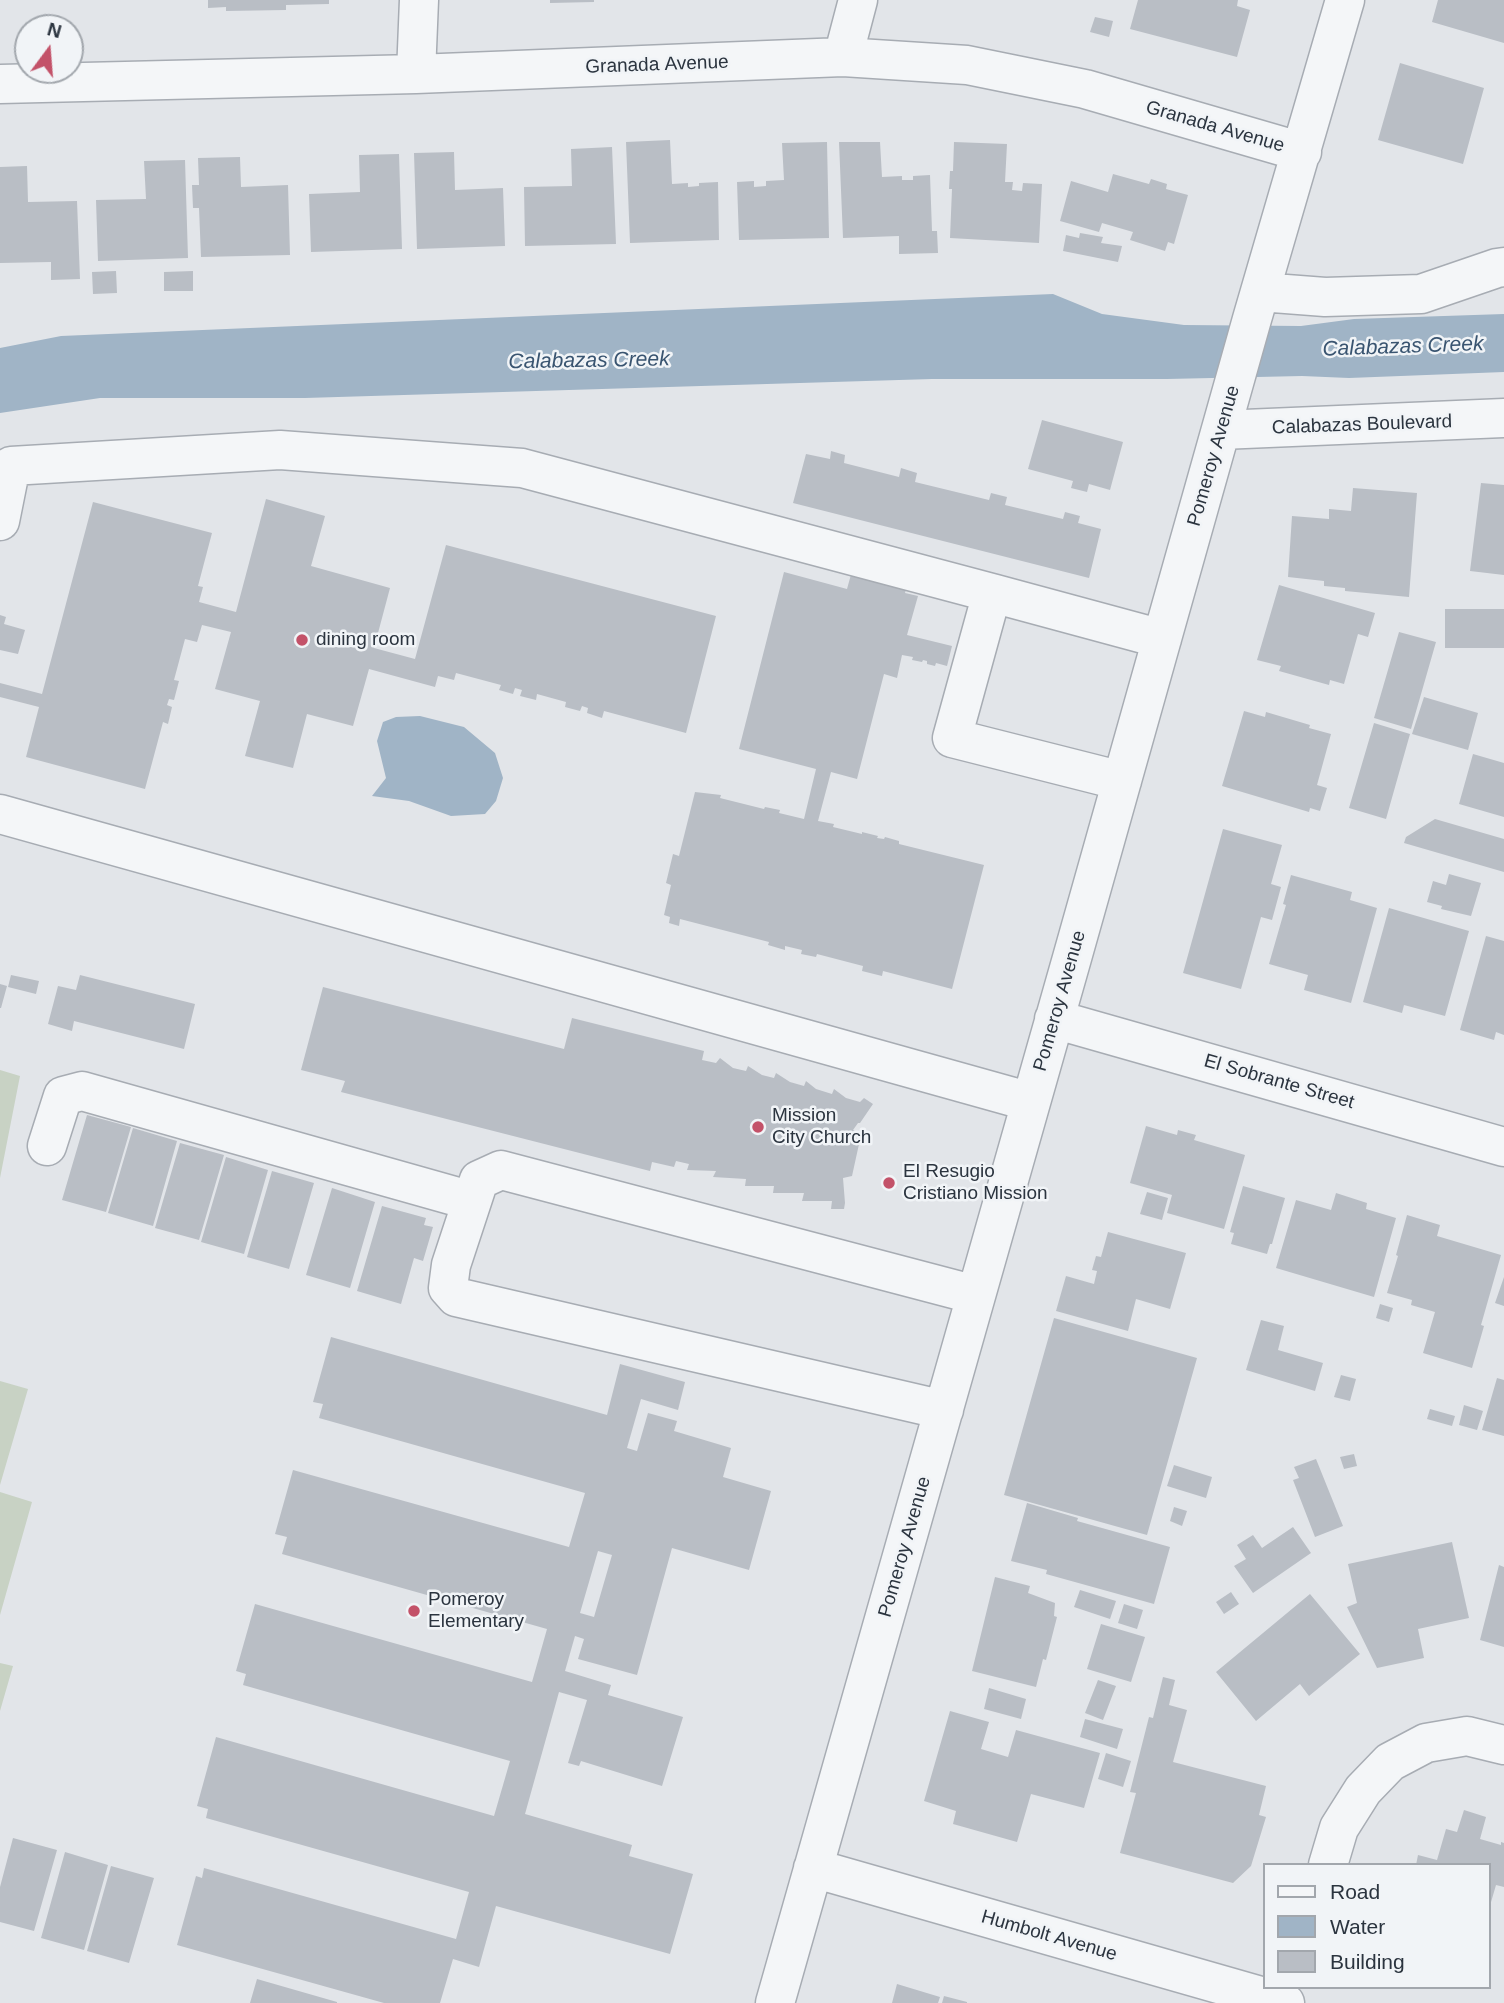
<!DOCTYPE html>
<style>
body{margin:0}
#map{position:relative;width:1504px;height:2003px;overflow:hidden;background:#e2e5e9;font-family:Helvetica,sans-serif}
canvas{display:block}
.legend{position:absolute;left:1263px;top:1863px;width:228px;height:126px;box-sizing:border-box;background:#f1f4f7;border:2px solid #a2a7ad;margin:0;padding:9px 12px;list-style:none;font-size:21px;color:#2b343f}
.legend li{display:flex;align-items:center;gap:14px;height:35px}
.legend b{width:35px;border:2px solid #a2a7ad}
.north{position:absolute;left:14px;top:14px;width:70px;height:70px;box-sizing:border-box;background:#f1f4f7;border:2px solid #a2a7ad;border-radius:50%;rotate:16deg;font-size:19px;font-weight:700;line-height:28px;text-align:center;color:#2b343f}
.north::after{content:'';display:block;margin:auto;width:24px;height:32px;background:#c35269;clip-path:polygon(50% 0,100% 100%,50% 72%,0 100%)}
</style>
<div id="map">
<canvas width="1504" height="2003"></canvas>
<ul class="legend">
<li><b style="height:9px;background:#f4f6f8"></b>Road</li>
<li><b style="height:19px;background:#a0b4c6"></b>Water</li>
<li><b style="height:19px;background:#b9bec5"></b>Building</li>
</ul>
<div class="north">N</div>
</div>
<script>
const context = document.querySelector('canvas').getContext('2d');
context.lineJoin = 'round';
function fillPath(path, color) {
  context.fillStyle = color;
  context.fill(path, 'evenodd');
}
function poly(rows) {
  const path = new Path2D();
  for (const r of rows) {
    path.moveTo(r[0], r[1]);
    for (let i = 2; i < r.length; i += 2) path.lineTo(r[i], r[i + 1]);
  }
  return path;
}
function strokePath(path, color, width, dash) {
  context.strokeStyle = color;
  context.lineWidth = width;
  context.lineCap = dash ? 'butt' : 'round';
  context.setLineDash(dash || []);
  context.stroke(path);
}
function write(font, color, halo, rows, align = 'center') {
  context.font = font + ' Helvetica,sans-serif';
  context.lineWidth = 5;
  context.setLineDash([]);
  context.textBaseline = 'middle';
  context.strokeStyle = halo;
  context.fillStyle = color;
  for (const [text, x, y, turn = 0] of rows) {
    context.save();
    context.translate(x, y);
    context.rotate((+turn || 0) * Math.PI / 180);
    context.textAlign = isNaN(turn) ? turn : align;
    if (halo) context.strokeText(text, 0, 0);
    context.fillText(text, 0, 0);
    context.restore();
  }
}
const green = poly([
 [0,1070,20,1076,0,1178],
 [0,1381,28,1389,0,1485],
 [0,1492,32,1502,0,1615],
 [0,1663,13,1666,0,1711]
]);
const water = poly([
 [1053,294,1102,314,1184,325,1301,326,1354,319,1504,314,1504,372,1349,378,1302,376,1167,379,932,379,305,398,100,398,0,413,0,348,61,336],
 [420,716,464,727,495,753,503,778,496,801,485,814,451,816,409,801,372,796,386,778,377,741,383,722,396,717]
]);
const building = poly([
 [208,0,329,0,329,4,286,5,286,10,226,11,226,7,208,8],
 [550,0,594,0,594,2,550,3],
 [1138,0,1238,0,1237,6,1250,10,1237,57,1130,29],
 [1438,0,1504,0,1504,43,1432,22],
 [1095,17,1113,21,1109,37,1090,32],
 [1400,63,1484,88,1463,164,1378,140],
 [670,140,672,184,688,183,688,187,699,186,699,183,718,182,719,240,630,243,626,142],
 [827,142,829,238,739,240,737,182,754,181,754,187,766,186,766,181,784,180,782,143],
 [839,142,880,142,882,177,902,176,902,180,913,180,913,176,930,175,932,231,937,231,938,253,899,254,899,236,843,238],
 [954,142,1007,144,1005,182,1013,182,1012,190,1022,191,1023,183,1042,184,1039,243,950,238,952,189,949,189,950,171,953,171],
 [612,147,616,244,525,246,524,187,572,186,571,149],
 [454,152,455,190,503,188,505,246,417,249,414,153],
 [399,154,402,249,311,252,309,194,360,192,359,155],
 [240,157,241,187,288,185,290,255,201,257,199,208,193,208,192,185,199,185,198,158],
 [185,160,188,258,98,261,96,200,146,199,144,161],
 [27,166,28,202,77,201,80,279,51,280,51,262,0,263,0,167],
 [1113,174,1149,184,1151,179,1167,184,1166,189,1188,195,1174,244,1168,242,1165,251,1130,240,1133,232,1102,223,1099,232,1060,221,1071,181,1108,192],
 [1080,233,1103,237,1101,243,1122,246,1118,262,1063,251,1066,235,1079,238],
 [116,271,117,293,93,294,92,272],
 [193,271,193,291,164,291,164,272],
 [1042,420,1123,442,1110,490,1089,484,1087,492,1071,488,1073,481,1028,469],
 [831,451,845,455,844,463,899,477,901,468,917,473,915,482,989,500,991,493,1007,497,1005,505,1063,519,1065,512,1080,516,1078,523,1101,529,1089,578,793,503,806,454,830,459],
 [1481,483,1504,485,1504,575,1470,571],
 [1353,488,1417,493,1409,597,1345,591,1345,588,1324,586,1324,581,1288,577,1292,516,1329,519,1329,509,1351,511],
 [266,499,325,516,311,566,390,588,374,648,415,659,446,545,716,616,686,733,604,711,602,718,587,713,588,708,582,706,580,711,565,707,566,702,537,694,536,700,520,696,522,690,515,688,513,694,499,690,501,685,456,673,454,680,438,676,435,687,369,669,353,726,307,714,293,768,245,756,260,701,215,689,231,632,202,625,197,642,185,639,174,680,179,681,174,700,169,699,167,705,172,707,168,724,163,722,145,789,26,757,39,707,0,697,0,683,42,694,93,502,212,533,198,586,203,587,199,602,236,612],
 [855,560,910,574,905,593,918,596,907,635,952,646,947,666,936,663,935,666,927,664,927,661,923,660,922,662,912,660,913,657,902,655,897,678,884,674,857,779,831,772,818,821,834,824,833,827,862,834,862,832,878,836,877,838,884,839,885,837,899,841,899,844,984,865,952,989,883,971,882,976,862,971,863,966,817,954,816,957,801,954,802,950,785,946,785,950,768,945,769,942,680,919,679,926,669,923,670,917,664,915,671,885,666,883,673,854,679,856,695,792,721,795,720,798,764,809,765,807,780,810,779,813,804,819,816,769,739,749,784,572,847,589],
 [1279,585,1375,613,1368,637,1358,634,1344,684,1330,680,1329,685,1279,671,1281,666,1257,660],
 [1445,609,1504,609,1504,648,1445,648],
 [0,615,6,617,4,624,25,630,18,654,0,650],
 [1399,632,1436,642,1411,729,1374,718],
 [1424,697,1478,713,1468,750,1412,734],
 [1244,711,1265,717,1266,712,1310,725,1309,728,1331,734,1317,785,1327,788,1320,811,1310,808,1309,812,1222,786],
 [1374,723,1410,734,1386,819,1349,808],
 [1473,754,1504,763,1504,817,1459,804],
 [1435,819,1504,839,1504,872,1404,843,1406,837],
 [1223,829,1282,845,1271,884,1281,887,1272,920,1261,917,1241,989,1183,973],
 [1449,874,1481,883,1471,916,1441,909,1442,906,1427,902,1433,881,1446,885],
 [1291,875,1352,892,1350,900,1377,908,1351,1003,1304,990,1308,975,1269,964,1286,905,1283,904],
 [1389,908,1469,931,1445,1016,1404,1005,1402,1013,1363,1002],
 [1486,936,1504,941,1504,1035,1496,1032,1494,1040,1460,1030],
 [11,975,39,981,36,994,8,987],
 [80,975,195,1004,184,1049,74,1021,72,1031,48,1024,58,986,76,990],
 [0,984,7,986,1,1008,0,1008],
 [323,987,564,1049,572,1018,704,1051,702,1060,716,1063,720,1058,733,1068,746,1071,748,1066,762,1075,774,1078,776,1073,790,1082,804,1086,806,1081,816,1089,832,1094,834,1089,846,1098,860,1102,864,1098,873,1104,860,1123,858,1123,853,1130,861,1135,852,1176,843,1178,845,1203,844,1209,831,1209,832,1201,802,1201,804,1193,773,1193,774,1186,745,1186,746,1179,713,1177,716,1171,687,1170,689,1164,676,1161,674,1167,652,1162,650,1171,341,1092,345,1081,301,1070],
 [87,1115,131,1127,106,1212,62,1200],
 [1146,1126,1177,1135,1178,1130,1196,1135,1194,1140,1245,1155,1224,1229,1167,1213,1172,1195,1130,1183],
 [133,1128,177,1141,153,1226,108,1213],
 [180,1143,224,1155,199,1240,155,1228],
 [226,1157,268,1170,244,1254,201,1242],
 [272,1171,314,1183,289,1269,247,1257],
 [1243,1186,1285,1198,1272,1244,1270,1244,1267,1254,1231,1244,1234,1233,1230,1232],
 [332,1188,375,1202,350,1288,306,1275],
 [1147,1192,1168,1198,1162,1220,1140,1214],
 [1336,1193,1367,1203,1366,1209,1396,1218,1374,1297,1276,1268,1296,1200,1331,1210],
 [382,1206,426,1218,424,1225,433,1227,423,1261,414,1258,401,1304,357,1291],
 [1407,1215,1440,1225,1437,1236,1501,1255,1481,1325,1484,1326,1472,1368,1423,1353,1435,1312,1411,1305,1412,1300,1387,1293,1398,1256,1396,1255],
 [1108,1232,1186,1253,1170,1309,1136,1299,1128,1331,1056,1311,1066,1276,1094,1284,1097,1271,1092,1270,1096,1256,1101,1257],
 [1504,1277,1504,1306,1495,1303],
 [1380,1304,1393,1308,1389,1322,1376,1318],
 [1054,1318,1197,1358,1147,1535,1004,1495],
 [1261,1320,1284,1326,1278,1350,1323,1363,1315,1391,1246,1370],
 [331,1337,607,1415,620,1364,685,1382,678,1410,641,1399,627,1448,637,1451,648,1413,677,1421,674,1431,731,1448,723,1477,771,1491,749,1570,672,1548,637,1675,578,1659,584,1639,575,1636,565,1671,611,1685,608,1695,683,1717,662,1786,581,1761,579,1766,568,1763,587,1700,559,1692,525,1814,632,1845,629,1856,693,1874,670,1954,496,1906,479,1967,453,1959,440,2003,384,2003,177,1945,196,1876,202,1878,204,1868,456,1939,469,1892,206,1818,208,1809,197,1806,216,1737,494,1816,510,1761,243,1685,246,1674,236,1671,255,1604,532,1682,547,1629,282,1554,287,1537,275,1534,293,1470,569,1547,585,1493,319,1418,323,1404,313,1402],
 [598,1551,612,1555,594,1617,580,1613],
 [1341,1375,1356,1379,1350,1401,1334,1397],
 [1497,1378,1504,1380,1504,1436,1482,1430],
 [1464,1405,1483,1411,1477,1430,1459,1425],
 [1430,1409,1455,1416,1452,1426,1427,1419],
 [1354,1454,1357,1466,1344,1469,1340,1457],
 [1316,1459,1343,1526,1315,1537,1293,1480,1299,1478,1294,1467],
 [1174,1465,1212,1477,1206,1498,1167,1486],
 [1027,1503,1078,1518,1077,1521,1170,1547,1154,1604,1046,1574,1047,1570,1011,1561],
 [1174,1507,1187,1511,1182,1526,1170,1521],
 [1293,1527,1311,1553,1253,1593,1234,1566,1246,1559,1237,1545,1253,1535,1262,1548],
 [1452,1542,1469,1618,1418,1629,1424,1658,1377,1668,1347,1607,1357,1603,1348,1564],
 [1499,1565,1504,1567,1504,1647,1480,1640],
 [995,1577,1030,1586,1028,1593,1055,1603,1054,1616,1057,1617,1046,1660,1043,1659,1036,1687,972,1671],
 [1080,1590,1116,1601,1110,1619,1074,1607],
 [1231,1592,1239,1604,1224,1614,1216,1602],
 [1310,1594,1360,1654,1309,1696,1300,1684,1256,1721,1216,1672],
 [1124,1604,1143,1610,1137,1629,1118,1623],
 [1101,1624,1145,1637,1131,1682,1087,1669],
 [1163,1677,1175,1680,1169,1705,1187,1710,1173,1762,1266,1786,1259,1815,1266,1817,1251,1866,1233,1883,1120,1853,1136,1793,1130,1792,1149,1717,1153,1718],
 [1098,1680,1116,1686,1103,1720,1085,1713],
 [989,1688,1026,1699,1021,1719,984,1709],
 [950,1711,989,1722,981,1749,1008,1757,1016,1730,1100,1753,1084,1808,1031,1794,1017,1842,953,1824,956,1811,924,1801],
 [1085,1719,1123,1729,1117,1749,1080,1737],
 [1106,1753,1131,1761,1123,1787,1098,1779],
 [1464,1810,1486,1817,1480,1839,1501,1845,1501,1842,1504,1843,1504,1887,1496,1885,1489,1909,1488,1865,1416,1865,1418,1855,1437,1860,1446,1829,1457,1832],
 [13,1838,57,1850,34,1931,0,1922,0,1887],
 [65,1852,108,1865,84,1950,41,1938],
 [111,1866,154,1878,129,1963,87,1951],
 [257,1979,337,2002,337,2003,250,2003],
 [897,1984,940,1997,938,2003,892,2003],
 [944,1996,967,2002,967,2003,942,2003]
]);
const minor = poly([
 [843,57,858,0],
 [416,74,419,0],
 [0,84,416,74,843,57,967,65,1085,89,1302,152],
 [1260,292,1325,297,1421,294,1497,268,1504,267],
 [1221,430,1504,418],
 [0,521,11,466,280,450,522,468,992,593,952,738,1122,781],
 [992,593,1162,639],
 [0,814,1031,1102],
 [1054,1019,1504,1147],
 [47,1146,63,1096,82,1091,472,1201],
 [944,1410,456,1297,448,1288,451,1265,479,1180,501,1170,976,1295],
 [1328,1865,1339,1828,1363,1790,1390,1762,1426,1743,1467,1736,1504,1745],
 [813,1868,1285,2003],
 [775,2003,1072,958,1252,319,1345,0]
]);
const markers = [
 [302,640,7,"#c35269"],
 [758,1127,7,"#c35269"],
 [889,1183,7,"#c35269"],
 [414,1611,7,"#c35269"]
];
const streetNames = [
 ["Granada Avenue",657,65,-2],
 ["Granada Avenue",1215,127,16],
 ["Calabazas Boulevard",1362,425,-2],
 ["Pomeroy Avenue",1214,456,-74],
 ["Pomeroy Avenue",1060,1001,-74],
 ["El Sobrante Street",1279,1082,16],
 ["Pomeroy Avenue",905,1547,-74],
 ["Humbolt Avenue",1049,1936,16]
];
const poiNames = [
 ["dining room",316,640],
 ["Mission",772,1116],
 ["City Church",772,1138],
 ["El Resugio",903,1172],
 ["Cristiano Mission",903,1194],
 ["Pomeroy",428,1600],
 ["Elementary",428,1622]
];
const waterNames = [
 ["Calabazas Creek",1403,347,-2],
 ["Calabazas Creek",589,361,-1]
];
fillPath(green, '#c8d2c4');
fillPath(water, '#a0b4c6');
fillPath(building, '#b9bec5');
strokePath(minor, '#a7acb3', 41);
strokePath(minor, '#f4f6f8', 38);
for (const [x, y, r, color] of markers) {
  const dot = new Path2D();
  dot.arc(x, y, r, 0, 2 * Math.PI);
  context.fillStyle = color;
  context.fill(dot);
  strokePath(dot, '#f1f4f7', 2.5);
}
write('19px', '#2b343f', '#f1f4f7', streetNames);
write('19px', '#2b343f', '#f1f4f7', poiNames, 'left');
write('italic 21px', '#395470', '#f1f4f7', waterNames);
</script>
